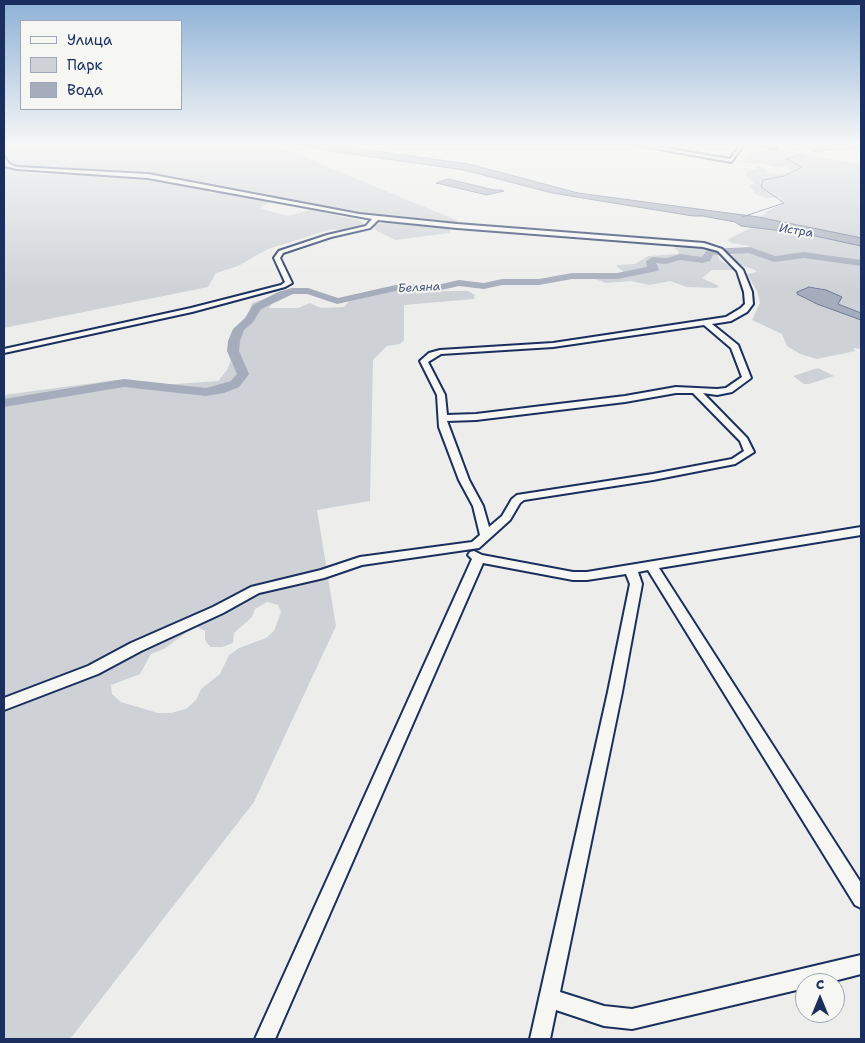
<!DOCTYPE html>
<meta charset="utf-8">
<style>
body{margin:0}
#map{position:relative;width:865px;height:1043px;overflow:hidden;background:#edeeec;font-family:"Shantell Sans",sans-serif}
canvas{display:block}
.frame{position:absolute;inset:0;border:5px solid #1b2f5e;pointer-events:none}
.legend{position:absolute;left:20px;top:20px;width:162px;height:90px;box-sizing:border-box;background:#f6f6f2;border:1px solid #9ea6b7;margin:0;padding:6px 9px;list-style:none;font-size:15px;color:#1b2f5e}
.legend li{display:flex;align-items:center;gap:10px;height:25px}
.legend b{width:25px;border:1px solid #9ea6b7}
.north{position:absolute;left:795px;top:973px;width:50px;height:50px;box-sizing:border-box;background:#f6f6f2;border:1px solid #9ea6b7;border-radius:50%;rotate:0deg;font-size:14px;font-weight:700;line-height:20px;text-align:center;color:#1b2f5e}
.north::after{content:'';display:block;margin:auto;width:18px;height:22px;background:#1b2f5e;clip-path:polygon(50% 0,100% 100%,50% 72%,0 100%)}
</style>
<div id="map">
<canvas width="865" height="1043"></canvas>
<div class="frame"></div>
<ul class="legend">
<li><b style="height:6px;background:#f6f6f2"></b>Улица</li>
<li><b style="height:14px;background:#ced2d7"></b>Парк</li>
<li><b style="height:14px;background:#a5acbc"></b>Вода</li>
</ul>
<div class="north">С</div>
</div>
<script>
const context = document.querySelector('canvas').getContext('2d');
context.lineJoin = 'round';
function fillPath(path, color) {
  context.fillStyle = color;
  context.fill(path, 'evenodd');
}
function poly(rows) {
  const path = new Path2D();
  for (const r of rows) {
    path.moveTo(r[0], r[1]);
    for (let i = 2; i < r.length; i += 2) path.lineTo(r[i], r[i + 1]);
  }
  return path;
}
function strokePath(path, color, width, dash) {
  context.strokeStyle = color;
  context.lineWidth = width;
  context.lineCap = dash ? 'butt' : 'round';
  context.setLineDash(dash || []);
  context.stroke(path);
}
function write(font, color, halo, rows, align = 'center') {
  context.font = font + ' "Shantell Sans",sans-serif';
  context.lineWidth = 4;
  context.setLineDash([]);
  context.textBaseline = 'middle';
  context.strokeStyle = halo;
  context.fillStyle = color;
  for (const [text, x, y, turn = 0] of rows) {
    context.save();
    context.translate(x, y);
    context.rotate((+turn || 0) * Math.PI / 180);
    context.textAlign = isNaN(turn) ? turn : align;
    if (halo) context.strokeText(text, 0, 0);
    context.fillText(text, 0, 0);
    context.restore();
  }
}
const green = poly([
 [4,145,275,145,461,222,455,225,370,217,132,171,16,167,7,162],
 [774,149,861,164,861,238,758,217,766,214,765,212,785,203,779,197,766,198,755,194,750,186,754,183,746,176,748,171,756,169,756,166,769,170,766,172,773,174,796,173,786,167,774,167,761,163,742,163,749,152],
 [4,167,28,173,139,177,206,189,209,193,223,191,272,201,259,208,288,216,310,210,355,219,362,222,363,226,346,231,332,229,268,249,238,266,216,273,208,287,4,328],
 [391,221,450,226,450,233,395,240,375,230,374,225],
 [754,228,806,234,861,246,861,313,838,304,826,290,815,287,809,287,803,298,861,320,861,349,853,348,855,351,817,359,800,354,787,346,782,334,752,320,760,303,757,291,747,274,756,272,755,270,741,265,731,255,754,250,749,246,732,243,727,240,748,229],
 [681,245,712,248,718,253,719,259,735,270,712,270,702,278,719,286,716,288,687,287,670,281,649,285,631,281,606,283,595,279,596,277,602,276,621,274,623,271,617,267,617,265,635,264,648,256,678,254,679,252,674,248],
 [409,286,422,291,468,291,475,295,474,299,404,305,404,340,400,344,387,346,373,360,370,501,317,510,336,626,254,802,70,1039,4,1039,4,395,116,380,162,385,218,381,227,370,252,303,278,294,269,308,298,308,310,303,321,308,344,307,354,296],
 [267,602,278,605,281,612,274,631,266,638,239,648,229,655,220,674,201,689,196,700,186,709,171,713,158,713,121,702,112,694,111,685,140,674,151,654,164,649,195,626,205,631,205,640,210,647,222,647,233,643,234,633,252,617,255,609],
 [818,368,834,376,809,384,804,384,793,376]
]);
const water = poly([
 [302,145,333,145,469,164,578,193,758,217,852,236,861,238,861,246,806,234,741,226,735,222,703,216,693,216,552,193,464,170,324,150,302,145],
 [861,145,861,148,820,151,812,151,806,147,861,145],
 [448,179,494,190,502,190,504,191,487,195,436,183,448,179],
 [809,287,826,290,842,297,838,304,861,313,861,320,817,304,797,294,797,292,809,287]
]);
const stream = poly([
 [742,217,784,203,761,187,763,180,784,176,802,167,786,159,801,155]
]);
const river = poly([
 [750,247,775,256,804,252,861,260,861,266,804,258,774,262,749,253,713,255,710,261,702,263,680,260,666,264,656,263,659,269,657,271,617,279,572,279,539,285,502,285,484,289,459,286,441,290,400,290,337,304,307,294,293,294,261,309,253,322,244,330,240,341,239,351,249,374,239,387,224,393,206,396,124,387,4,407,4,399,124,379,206,388,231,381,237,374,227,351,228,341,233,329,245,318,253,305,278,292,292,288,308,288,338,298,400,284,441,284,459,280,484,283,502,279,539,279,572,273,617,273,647,267,646,261,653,257,666,258,680,254,702,257,707,250,710,249,750,247]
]);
const minor = poly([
 [637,145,647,145,730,159,740,145,744,145,731,162,637,145],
 [759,145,770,145,776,147,774,148,759,145],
 [4,156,9,164,17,167,148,174,359,214,457,224,704,243,722,249,743,270,752,292,753,304,747,312,731,321,712,324,738,345,751,378,732,392,717,395,703,393,747,438,754,452,735,464,653,480,524,500,520,503,510,520,479,548,362,565,324,578,259,593,223,613,141,651,98,674,4,710,4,698,88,666,131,643,213,607,251,587,321,570,360,557,472,542,480,535,473,506,459,480,439,427,437,395,420,361,429,353,440,350,553,343,726,317,741,308,745,304,744,292,737,271,718,251,703,247,457,228,378,220,370,228,331,237,283,253,280,258,292,283,285,287,192,312,4,353,4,349,191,308,281,285,285,282,274,258,279,251,327,235,366,226,372,219,148,178,17,169,5,166,4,156],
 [704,325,731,348,742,377,726,388,717,389,676,387,625,396,476,414,447,415,445,395,428,362,441,354,553,347,704,325],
 [676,393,693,393,740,441,744,451,732,459,653,474,517,495,512,499,502,516,489,527,483,506,469,480,447,421,476,420,625,402,676,393],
 [861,527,861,535,659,568,861,883,861,908,855,905,648,570,638,572,642,584,622,692,560,992,604,1006,632,1009,861,955,861,974,826,983,805,983,805,988,632,1029,604,1026,556,1010,550,1039,530,1039,608,692,630,584,626,574,587,580,573,580,483,563,275,1039,255,1039,472,559,468,555,470,552,474,551,482,555,573,572,587,572,861,527]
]);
const farWaternames = [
 ["Истра",796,231,9],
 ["Беляна",419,288,-3]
];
fillPath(green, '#ced2d7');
fillPath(water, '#a5acbc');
strokePath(water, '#6e7a96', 1);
strokePath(stream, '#6e7a96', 1);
fillPath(river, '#a5acbc');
strokePath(minor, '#1b2f5e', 4);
fillPath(minor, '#f6f6f2');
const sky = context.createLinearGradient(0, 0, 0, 291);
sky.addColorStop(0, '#8db1d6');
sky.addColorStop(0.5, '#f7f7f6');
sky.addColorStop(1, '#f7f7f600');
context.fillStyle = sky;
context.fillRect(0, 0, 865, 291);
write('italic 12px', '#44547a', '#f6f6f2', farWaternames);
</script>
